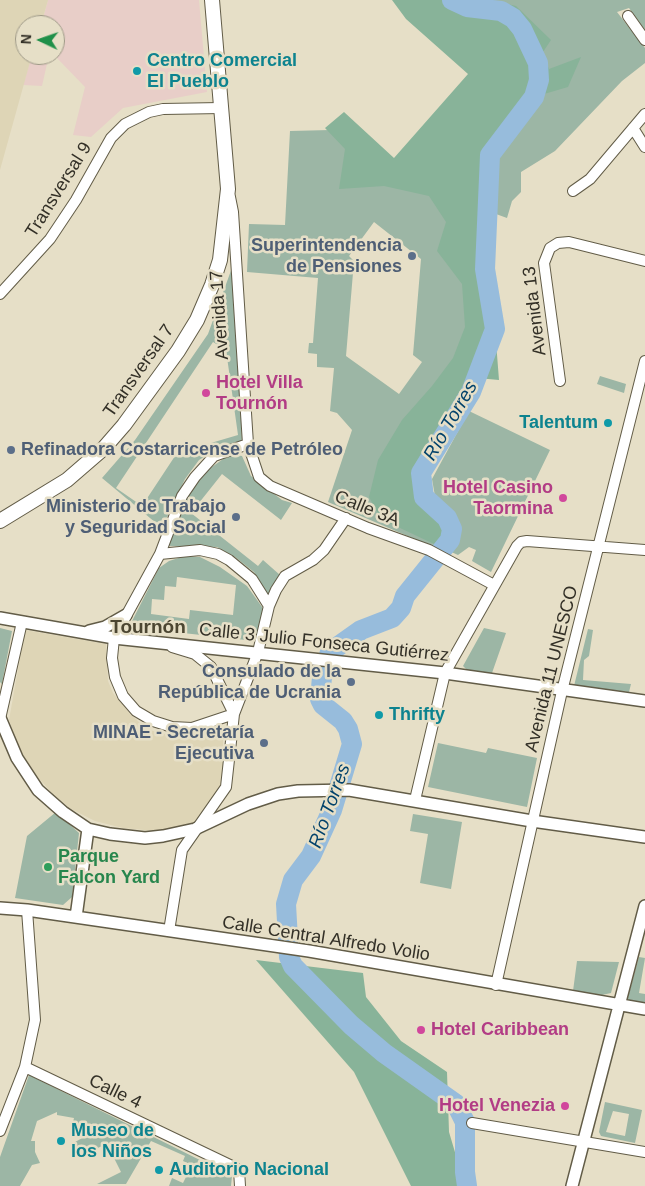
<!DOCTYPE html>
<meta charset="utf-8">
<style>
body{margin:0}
#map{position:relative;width:645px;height:1186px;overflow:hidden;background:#e6dfc7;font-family:Helvetica,sans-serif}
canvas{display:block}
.north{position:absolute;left:15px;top:15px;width:50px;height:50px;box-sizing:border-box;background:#e6dfc7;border:1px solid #9e9987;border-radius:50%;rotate:273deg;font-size:14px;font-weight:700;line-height:20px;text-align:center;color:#333027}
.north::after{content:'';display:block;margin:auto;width:18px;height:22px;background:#1f9049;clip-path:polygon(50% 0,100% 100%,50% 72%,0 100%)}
</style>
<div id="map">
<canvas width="645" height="1186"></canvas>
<div class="north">N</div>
</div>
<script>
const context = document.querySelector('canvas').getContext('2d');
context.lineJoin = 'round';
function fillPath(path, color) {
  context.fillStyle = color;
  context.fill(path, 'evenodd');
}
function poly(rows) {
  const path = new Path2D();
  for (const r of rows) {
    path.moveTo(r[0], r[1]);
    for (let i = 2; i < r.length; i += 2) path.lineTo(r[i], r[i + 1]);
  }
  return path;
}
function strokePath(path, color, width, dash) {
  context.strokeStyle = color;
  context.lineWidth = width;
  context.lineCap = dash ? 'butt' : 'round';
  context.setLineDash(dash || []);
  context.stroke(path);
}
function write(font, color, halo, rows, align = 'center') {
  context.font = font + ' Helvetica,sans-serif';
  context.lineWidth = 5;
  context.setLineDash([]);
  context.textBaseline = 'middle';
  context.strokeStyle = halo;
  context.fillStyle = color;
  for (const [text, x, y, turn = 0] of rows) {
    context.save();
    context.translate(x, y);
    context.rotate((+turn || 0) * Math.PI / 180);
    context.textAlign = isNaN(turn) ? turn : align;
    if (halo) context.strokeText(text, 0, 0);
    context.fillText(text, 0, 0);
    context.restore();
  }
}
const commercial = poly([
 [48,0,199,0,207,92,123,108,91,137,73,135,85,87,54,55,55,25,41,25],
 [32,55,49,55,42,86,23,85]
]);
const built = poly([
 [0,0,48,0,41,25,25,25,25,55,32,55,0,170],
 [25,630,106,644,108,681,113,693,130,714,147,729,163,734,223,728,223,785,194,824,155,831,123,828,95,821,71,809,53,794,33,772,19,748,9,720]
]);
const green = poly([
 [473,0,645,0,645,30,629,8,617,12,645,48,645,63,622,81,555,151,521,172,521,192,512,201,507,218,496,214,496,160,541,96,544,67],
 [330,130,440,200,489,329,416,460,421,501,443,525,446,537,438,549,328,502,352,430,337,413,330,411,334,368,317,367,317,354,308,353,309,343,313,343,318,278,247,272,249,224,285,225,290,131],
 [374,222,421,259,413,355,422,362,399,394,346,356,354,261,349,256],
 [233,265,242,441,222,446,199,460,185,479,162,528,102,478,135,440,208,334],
 [213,342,226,350,238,435,177,453,142,506,116,488],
 [600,376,626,384,624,393,597,384],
 [469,411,550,450,491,572,472,561,476,550,469,547,458,555,449,551,459,534,451,514,436,502,432,479],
 [230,454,242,456,251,476,282,500,292,503,281,520,222,474,191,513,258,566,263,560,280,575,268,595,254,572,235,557,217,547,169,546,187,495,205,472],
 [185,556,200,557,220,567,247,586,265,611,255,641,129,627,159,568,169,561],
 [177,577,236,585,233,615,190,610,189,619,151,614,152,599,164,600,165,586,176,587],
 [0,628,12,631,2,684,0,682],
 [484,628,506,633,492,673,467,670,463,666],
 [588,629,593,630,589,656,584,660,583,680,631,684,629,692,574,686],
 [438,743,486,753,488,748,537,758,527,807,428,787],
 [56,812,79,833,72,897,63,905,15,898,27,836],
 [413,814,462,822,451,889,420,883,428,834,410,831],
 [639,957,645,958,639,993,645,994,645,1003,627,1001],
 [577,961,619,962,611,993,602,995,573,991],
 [29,1075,232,1176,231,1186,169,1186,172,1178,183,1183,192,1165,183,1161,185,1156,151,1141,126,1184,97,1184,121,1172,107,1144,81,1155,75,1142,86,1136,73,1122,74,1118,57,1115,57,1112,37,1121,31,1141,35,1141,35,1152,40,1163,32,1165,20,1186,0,1186,0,1157],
 [605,1102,642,1110,635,1143,601,1136,599,1132],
 [613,1111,629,1114,625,1136,606,1132]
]);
const forest = poly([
 [392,0,491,0,516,6,551,40,543,52,549,69,581,57,568,87,534,97,490,155,485,269,495,329,499,380,477,378,471,392,421,473,424,497,448,527,436,545,381,519,369,497,378,460,402,420,432,386,453,358,465,327,462,284,437,251,446,222,429,196,384,186,339,189,345,149,325,128,344,112,394,158,468,74,406,19],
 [256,960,363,973,366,997,401,1041,447,1072,449,1132,465,1186,411,1186,354,1072]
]);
const river = poly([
 [452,0,467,7,501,11,513,18,522,29,538,63,539,80,534,97,490,155,485,269,495,329,471,392,421,473,424,497,447,518,452,529,450,540,405,596,401,608,392,618,361,630,330,652,322,677,320,699,323,705,343,721,348,729,352,744,332,810,311,856,293,880,286,904,289,957,293,966,351,1025,384,1053,456,1104,465,1122,465,1172,467,1186]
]);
const minor = poly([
 [628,16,645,40],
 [633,128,645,147],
 [573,191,590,179,645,114],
 [230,197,233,212,248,444,214,456,195,477,182,496,160,554,114,638,112,658,115,677,123,696,136,711,153,721,172,727,192,728,234,714],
 [0,294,50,239,76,200,111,138,125,124,149,112,163,109,221,108],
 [560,381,544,263,550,248,558,243,569,242,645,261],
 [248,444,259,477,270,486,368,528,429,550,494,585],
 [160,554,200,550,218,554,229,560,252,579,269,606],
 [172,647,195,654,211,667,234,714],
 [0,719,22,622],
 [415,800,445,673,517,546,521,542,527,541,645,550],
 [169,931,182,850,226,787,234,714,258,652,269,606,276,590,285,576,313,560,324,550,346,518],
 [496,985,562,691,645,361],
 [25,1067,234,1167,239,1170,240,1186],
 [472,1123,645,1152],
 [0,1131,25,1067,35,1020,27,910]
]);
const tertiary = poly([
 [0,618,114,638,445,673,645,701],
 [89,631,105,627,126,615],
 [0,718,17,758,38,790,63,812,88,829,110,834,145,838,163,836,195,829,248,804,278,794,298,791,349,790,532,821,645,837],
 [0,908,27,910,309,951,645,1009],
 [76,917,88,829],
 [572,1186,645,906]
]);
const secondary = poly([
 [0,521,67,480,104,448,124,425,178,351,197,320,212,285,220,260,228,189,212,0]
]);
const markers = [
 [137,71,5,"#0f9aa8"],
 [412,256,5,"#5c6f8a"],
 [206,393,5,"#d1479c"],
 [608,423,5,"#0f9aa8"],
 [11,450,5,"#5c6f8a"],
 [563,498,5,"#d1479c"],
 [236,517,5,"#5c6f8a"],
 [351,682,5,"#5c6f8a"],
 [379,715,5,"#0f9aa8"],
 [264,743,5,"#5c6f8a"],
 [48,867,5,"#2e9e5b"],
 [421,1030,5,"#d1479c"],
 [565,1106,5,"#d1479c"],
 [61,1141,5,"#0f9aa8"],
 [159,1170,5,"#0f9aa8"]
];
const cultureNames = [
 ["Centro Comercial",147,61],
 ["El Pueblo",147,82],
 ["Talentum",598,423,"right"],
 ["Thrifty",389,715],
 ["Museo de",71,1131],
 ["los Niños",71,1152],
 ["Auditorio Nacional",169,1170]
];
const streetNames = [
 ["Transversal 9",59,190,-58],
 ["Avenida 13",535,311,-97],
 ["Avenida 17",220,315,-94],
 ["Transversal 7",139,371,-55],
 ["Calle 3A",367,509,22],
 ["Calle 3 Julio Fonseca Gutiérrez",324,643,6],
 ["Avenida 11 UNESCO",552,669,-76],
 ["Calle Central Alfredo Volio",326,939,9],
 ["Calle 4",115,1092,26]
];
const serviceNames = [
 ["Superintendencia",402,246],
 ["de Pensiones",402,267],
 ["Refinadora Costarricense de Petróleo",21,450,"left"],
 ["Ministerio de Trabajo",226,507],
 ["y Seguridad Social",226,528],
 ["Consulado de la",341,672],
 ["República de Ucrania",341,693],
 ["MINAE - Secretaría",254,733],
 ["Ejecutiva",254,754]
];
const hotelNames = [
 ["Hotel Villa",216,383],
 ["Tournón",216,404],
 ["Hotel Casino",553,488,"right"],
 ["Taormina",553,509,"right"],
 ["Hotel Caribbean",431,1030],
 ["Hotel Venezia",555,1106,"right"]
];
const leisureNames = [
 ["Parque",58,857],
 ["Falcon Yard",58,878]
];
const waterNames = [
 ["Río Torres",451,421,-60],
 ["Río Torres",330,806,-70]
];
const neighbourhoodNames = [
 ["Tournón",148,628]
];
fillPath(commercial, '#e8cec8');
fillPath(built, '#ded5b6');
fillPath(green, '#9cb6a5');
fillPath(forest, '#88b399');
strokePath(river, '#97bcdc', 20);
strokePath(minor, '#625c47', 12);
strokePath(tertiary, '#625c47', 14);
strokePath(secondary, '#625c47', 16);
strokePath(minor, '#fff', 10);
strokePath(tertiary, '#fff', 11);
strokePath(secondary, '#fff', 14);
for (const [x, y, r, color] of markers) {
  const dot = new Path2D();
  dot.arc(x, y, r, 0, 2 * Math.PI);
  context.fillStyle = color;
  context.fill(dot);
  strokePath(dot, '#e6dfc7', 2);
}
write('bold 18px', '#0d838f', '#e6dfc7', cultureNames, 'left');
write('18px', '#333027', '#e6dfc7', streetNames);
write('bold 18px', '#4e5e75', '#e6dfc7', serviceNames, 'right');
write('bold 18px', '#b23c85', '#e6dfc7', hotelNames, 'left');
write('bold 18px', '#27864d', '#e6dfc7', leisureNames, 'left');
write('italic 19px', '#02426b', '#e6dfc7', waterNames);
write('bold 19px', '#4c4632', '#e6dfc7', neighbourhoodNames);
</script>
